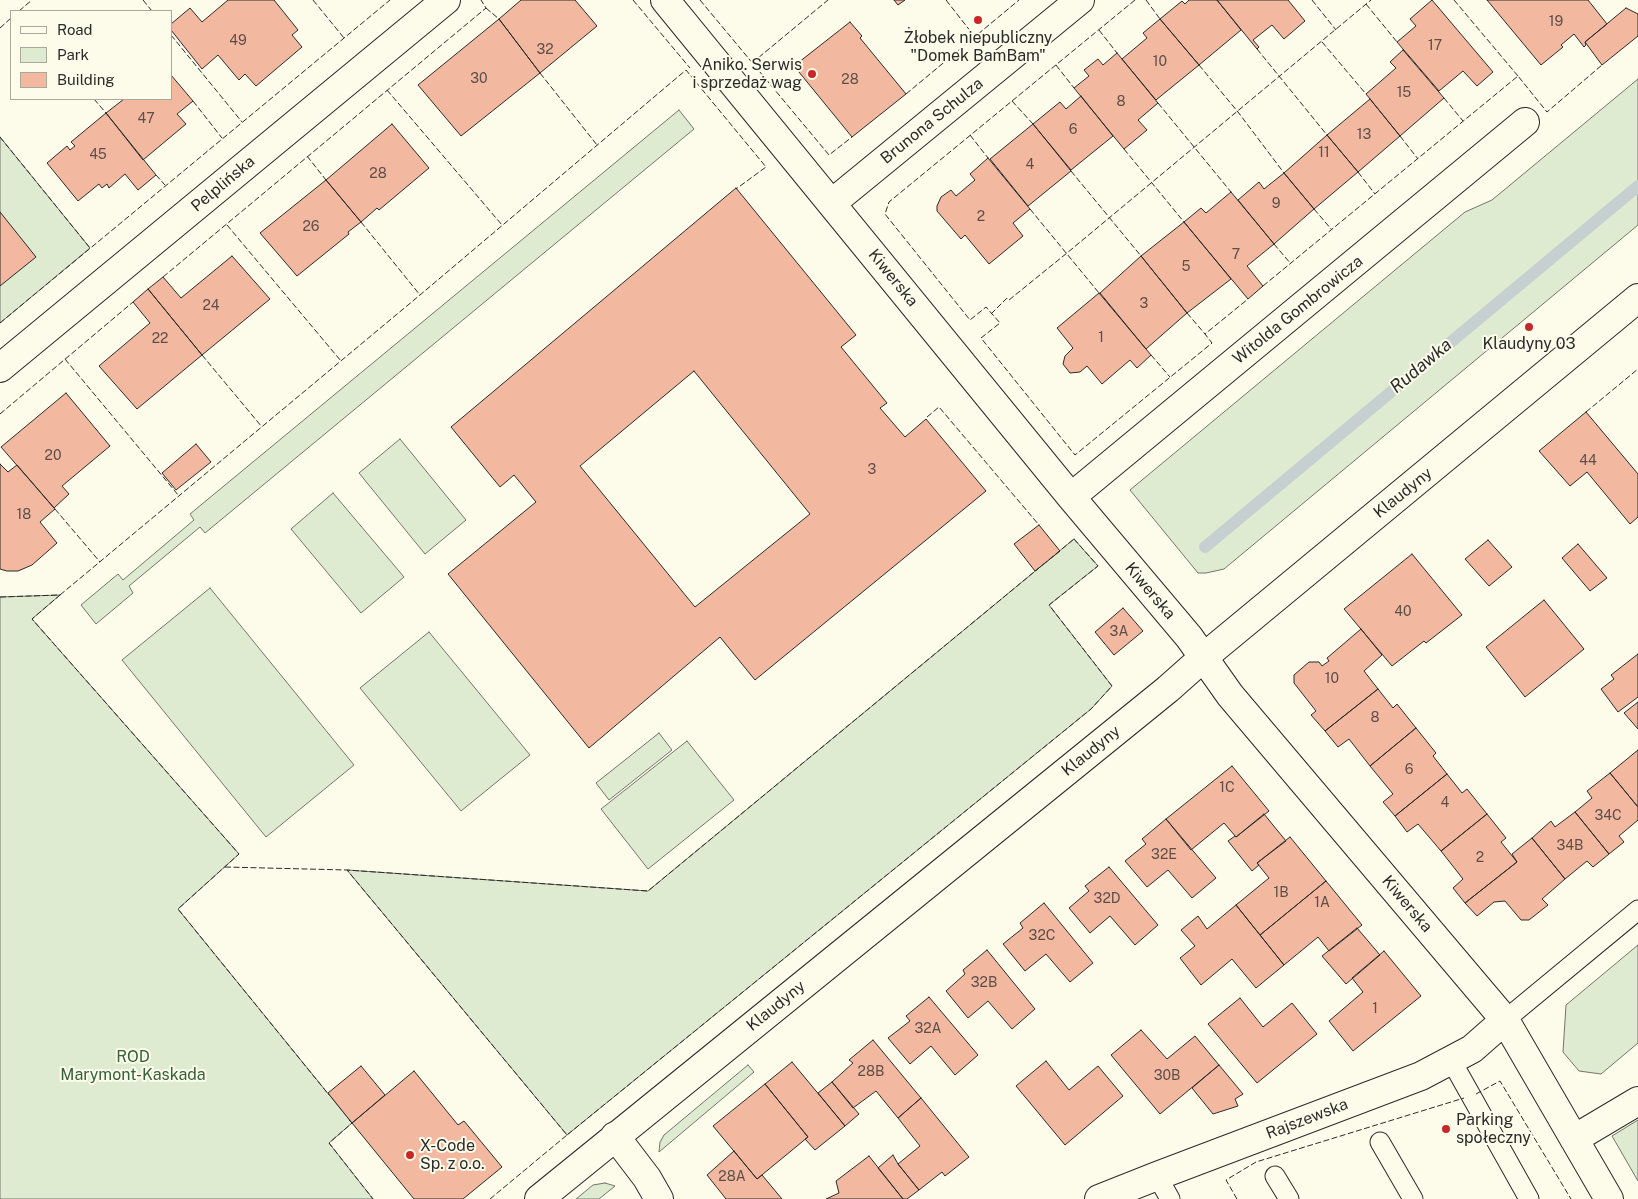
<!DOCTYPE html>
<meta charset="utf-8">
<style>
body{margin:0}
#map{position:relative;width:1638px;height:1199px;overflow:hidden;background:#fdfbea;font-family:"Public Sans",sans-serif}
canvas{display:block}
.legend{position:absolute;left:10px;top:10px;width:162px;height:90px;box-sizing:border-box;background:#fdfbea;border:1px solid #a9a89e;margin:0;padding:6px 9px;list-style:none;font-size:15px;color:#2b2b2b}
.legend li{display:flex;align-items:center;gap:10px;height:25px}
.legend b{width:25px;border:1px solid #a9a89e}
</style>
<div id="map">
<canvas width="1638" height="1199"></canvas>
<ul class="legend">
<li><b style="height:6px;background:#fdfbea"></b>Road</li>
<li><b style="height:14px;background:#deebd1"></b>Park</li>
<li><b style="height:14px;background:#f2b8a0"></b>Building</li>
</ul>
</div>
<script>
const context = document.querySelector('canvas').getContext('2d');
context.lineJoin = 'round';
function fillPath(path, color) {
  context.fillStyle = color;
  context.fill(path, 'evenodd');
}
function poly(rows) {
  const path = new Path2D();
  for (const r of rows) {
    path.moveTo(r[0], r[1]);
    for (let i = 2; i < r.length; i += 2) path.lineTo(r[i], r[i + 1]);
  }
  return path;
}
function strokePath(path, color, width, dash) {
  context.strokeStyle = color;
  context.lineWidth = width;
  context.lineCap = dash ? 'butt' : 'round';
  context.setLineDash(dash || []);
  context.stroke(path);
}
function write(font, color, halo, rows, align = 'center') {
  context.font = font + ' "Public Sans",sans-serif';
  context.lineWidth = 4;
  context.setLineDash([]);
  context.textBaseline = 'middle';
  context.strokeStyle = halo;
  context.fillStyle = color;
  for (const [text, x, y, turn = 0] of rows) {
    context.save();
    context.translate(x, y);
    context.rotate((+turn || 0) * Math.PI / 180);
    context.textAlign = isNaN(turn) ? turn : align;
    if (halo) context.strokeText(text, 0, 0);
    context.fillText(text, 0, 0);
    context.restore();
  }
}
const green = poly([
 [1638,79,1638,225,1224,569,1206,573,1198,573,1130,490,1465,212,1492,200,1638,79],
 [679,110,694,129,205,533,200,527,129,586,133,593,96,624,81,605,118,574,123,580,194,520,190,514,679,110],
 [0,137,90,248,0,323,0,137],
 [400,439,466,520,425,554,359,473,400,439],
 [333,493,404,577,361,613,291,529,333,493],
 [1074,539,1098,566,1049,605,1112,686,1091,709,567,1135,347,870,648,891,1074,539],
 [210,588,354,765,266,837,122,660,210,588],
 [60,595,32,619,239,854,178,909,352,1123,329,1143,373,1199,0,1199,0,597,60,595],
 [429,632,530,755,461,811,360,688,429,632],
 [659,733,672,750,609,800,596,783,659,733],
 [687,741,734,800,648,869,601,809,687,741],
 [1638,945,1638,1043,1601,1074,1579,1071,1563,1052,1566,1005,1638,945],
 [748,1065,754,1072,659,1152,660,1142,664,1135,748,1065],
 [1638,1120,1638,1181,1612,1136,1638,1120],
 [605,1183,615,1186,599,1199,576,1199,593,1185,605,1183]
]);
const stream = poly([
 [1205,547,1638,186]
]);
const building = poly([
 [228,0,274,0,298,30,292,35,302,47,256,86,245,74,239,80,218,55,202,69,171,30,171,24,190,8,202,22,228,0],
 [521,0,575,0,597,26,540,73,499,19,521,0],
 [894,0,905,0,898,5,894,0],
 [1189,0,1217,0,1241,30,1199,65,1160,19,1182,1,1185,4,1189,0],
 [1217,0,1288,0,1305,21,1284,39,1272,25,1253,40,1259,47,1257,49,1217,0],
 [1432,0,1493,72,1477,86,1463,71,1439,91,1397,42,1416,26,1410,19,1432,0],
 [1487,0,1588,0,1607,24,1585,42,1586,45,1584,47,1574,34,1561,45,1563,47,1541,65,1487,0],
 [1626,8,1638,14,1638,36,1602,65,1585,42,1626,8],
 [499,19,540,73,461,136,418,85,499,19],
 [1160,19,1199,65,1156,100,1122,59,1147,38,1143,33,1160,19],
 [850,22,862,36,860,38,906,94,852,137,794,66,850,22],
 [1403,50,1444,98,1400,136,1366,94,1396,68,1390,62,1403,50],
 [1117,53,1158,103,1138,120,1147,130,1124,149,1074,88,1089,76,1084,70,1098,59,1103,65,1117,53],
 [171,75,193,101,177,114,186,124,143,160,106,113,124,99,171,99,171,75],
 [1081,96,1113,136,1071,170,1033,124,1060,102,1066,109,1081,96],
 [1370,99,1400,136,1358,172,1327,135,1370,99],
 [106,113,156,175,138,190,125,174,109,188,107,184,102,188,99,184,78,201,47,163,67,146,70,150,75,146,71,142,106,113],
 [392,124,429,168,379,210,377,208,361,222,326,180,392,124],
 [1033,124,1071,171,1028,206,990,159,1033,124],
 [1327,135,1358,172,1314,209,1284,173,1327,135],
 [988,158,1030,209,1013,223,1023,236,989,264,965,235,961,239,937,211,937,206,941,197,951,190,956,196,975,180,970,174,988,158],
 [1284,173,1314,209,1274,244,1238,200,1259,182,1264,189,1284,173],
 [326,180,361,222,348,232,349,234,297,276,260,233,326,180],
 [736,188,856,335,841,347,887,403,880,408,905,437,926,419,986,491,755,680,720,637,589,748,448,574,536,502,514,475,500,487,451,427,736,188],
 [694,371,810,514,695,607,580,466,694,371],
 [1231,192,1274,244,1247,266,1263,286,1248,299,1184,222,1201,208,1206,213,1231,192],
 [0,212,36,257,0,286,0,212],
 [1184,222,1231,279,1187,313,1141,256,1184,222],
 [232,256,270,299,202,355,148,289,163,277,181,298,232,256],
 [1141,256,1187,313,1146,349,1100,293,1141,256],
 [148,289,202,355,137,409,99,366,150,323,133,302,148,289],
 [1099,293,1151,355,1137,368,1130,360,1102,384,1087,366,1080,372,1070,373,1063,364,1065,356,1073,348,1057,328,1099,293],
 [66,393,110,446,62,486,69,494,54,508,1,447,66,393],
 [1586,412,1638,474,1638,517,1630,524,1587,472,1570,486,1539,451,1586,412],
 [196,444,211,462,176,490,162,473,196,444],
 [0,464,8,472,17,465,55,509,40,522,57,543,32,565,18,571,7,571,0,569,0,464],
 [1039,525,1060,551,1035,571,1014,544,1039,525],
 [1488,540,1512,567,1489,586,1465,559,1488,540],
 [1578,544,1607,578,1590,591,1562,558,1578,544],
 [1412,554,1462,615,1426,643,1424,641,1392,666,1344,609,1412,554],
 [1544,600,1584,649,1525,697,1486,647,1544,600],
 [1123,608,1143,631,1114,655,1095,632,1123,608],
 [1361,629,1382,655,1364,671,1378,689,1325,731,1311,715,1316,711,1294,683,1294,675,1309,662,1319,662,1322,666,1329,661,1327,658,1361,629],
 [1638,654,1638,697,1618,712,1601,689,1614,679,1611,675,1638,654],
 [1378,689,1393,708,1397,704,1416,728,1370,766,1349,739,1338,747,1325,731,1378,689],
 [1638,702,1638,729,1624,713,1638,702],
 [1416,728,1436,753,1433,756,1447,774,1395,816,1383,802,1393,794,1370,766,1416,728],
 [1638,750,1638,807,1610,773,1638,750],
 [1232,766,1269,811,1236,837,1224,823,1191,850,1166,819,1232,766],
 [1610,773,1638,807,1638,820,1619,836,1624,842,1609,854,1575,812,1592,798,1587,791,1610,773],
 [1447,774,1462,793,1467,789,1487,814,1441,851,1418,824,1407,832,1395,816,1447,774],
 [1575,812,1609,854,1593,867,1587,861,1565,879,1532,838,1551,821,1555,827,1575,812],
 [1264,814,1286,841,1257,863,1259,865,1252,871,1228,841,1235,836,1236,837,1264,814],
 [1487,814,1506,838,1501,842,1517,862,1465,903,1453,888,1463,879,1441,851,1487,814],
 [1166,819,1216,878,1192,898,1168,870,1147,887,1125,861,1146,844,1142,839,1166,819],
 [1290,837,1326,881,1260,935,1236,905,1269,878,1257,863,1290,837],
 [1532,838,1565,879,1542,899,1548,905,1529,920,1521,920,1505,901,1494,902,1477,916,1465,903,1517,862,1512,854,1532,838],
 [1109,867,1158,925,1135,945,1110,916,1090,933,1069,908,1089,891,1085,886,1109,867],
 [1326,881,1362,925,1329,951,1318,937,1284,965,1260,935,1326,881],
 [1044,903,1093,963,1070,982,1046,954,1025,971,1003,944,1023,928,1020,923,1044,903],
 [1236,905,1284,965,1256,988,1232,959,1201,985,1180,958,1195,946,1181,930,1198,916,1207,929,1236,905],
 [1357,928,1380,955,1346,984,1322,956,1357,928],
 [987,950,1035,1009,1012,1029,988,1001,968,1018,946,991,965,974,963,970,987,950],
 [1384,951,1421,996,1353,1051,1329,1021,1363,992,1352,978,1384,951],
 [929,997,978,1055,955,1075,931,1046,910,1064,888,1038,910,1021,906,1016,929,997],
 [1240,998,1263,1027,1292,1003,1317,1034,1257,1083,1208,1024,1240,998],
 [1141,1030,1167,1059,1195,1036,1219,1065,1160,1114,1111,1055,1141,1030],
 [873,1040,921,1098,898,1118,876,1091,853,1108,832,1082,853,1063,849,1060,873,1040],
 [1046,1061,1069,1090,1098,1066,1123,1096,1065,1145,1016,1086,1046,1061],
 [792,1062,845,1126,815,1150,805,1139,808,1137,765,1084,792,1062],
 [1219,1065,1243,1094,1235,1099,1238,1106,1213,1114,1192,1088,1219,1065],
 [361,1066,385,1095,352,1123,328,1093,361,1066],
 [414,1071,458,1125,464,1121,502,1167,463,1199,414,1199,352,1123,414,1071],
 [832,1082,859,1114,845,1126,818,1093,832,1082],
 [765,1084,808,1137,757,1179,713,1126,765,1084],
 [921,1098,969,1157,945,1176,942,1172,919,1190,898,1164,920,1146,898,1118,921,1098],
 [734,1151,757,1179,762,1175,782,1199,726,1199,707,1175,734,1151],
 [893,1155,898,1164,919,1190,907,1199,903,1199,878,1168,893,1155],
 [869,1156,903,1199,826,1199,839,1193,836,1181,869,1156]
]);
const lane = poly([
 [1505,1020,1638,910],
 [1451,1060,1529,1199],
 [1380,1142,1413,1199],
 [1157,1176,1170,1199],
 [1275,1176,1289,1199]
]);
const street = poly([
 [665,0,1071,497,1189,637,1230,695,1505,1020,1609,1199],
 [832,203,1080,0],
 [0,368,446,0],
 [1071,497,1525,122],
 [615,1136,647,1178,659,1199],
 [1574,1139,1638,1101],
 [1099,1199,1157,1176,1421,1076,1472,1049,1505,1020]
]);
const secondary = poly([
 [539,1199,1168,689,1204,657,1638,298]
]);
const fence = poly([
 [143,0,152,11],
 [313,0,344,38],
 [633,0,690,68],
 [700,0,829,155,852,137],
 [946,0,975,37],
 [1135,0,889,202,885,214,970,320,986,307,1000,323,981,338,1075,455,1212,343,1205,334,1248,299],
 [1146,0,1160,19],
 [1312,0,1336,30],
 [1454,0,1518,76],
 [1366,4,1397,42],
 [486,8,499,19],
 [19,11,32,0],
 [0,28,11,18],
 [1099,30,1117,53],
 [171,35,242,122],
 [1322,42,1366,94],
 [1257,49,1327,135],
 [752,63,828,0],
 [1056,65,1074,88],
 [1199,65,1238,112,1284,173],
 [540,73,597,145],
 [387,90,502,225],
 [906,94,1019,0],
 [1444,98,1463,121],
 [94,99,106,113],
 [193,101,222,138],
 [1012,101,1033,124],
 [1158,103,1231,192],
 [970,135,988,158],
 [1400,136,1418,159],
 [0,137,90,248],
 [1124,149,1184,222],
 [307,156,326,180],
 [1071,171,1141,256],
 [1358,172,1375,194],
 [156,175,165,185],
 [1030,209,1099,293],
 [1314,209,1332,230],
 [361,222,420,295],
 [227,225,341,361],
 [1274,244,1291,264],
 [163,277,486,8,481,0],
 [1263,286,1518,76,1547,112,1602,65],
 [1187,313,1205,334],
 [991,314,1007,298,1009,300,1067,253,1371,0],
 [0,323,390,0],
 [202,355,262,427],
 [1151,355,1170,377],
 [65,359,179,496],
 [1586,412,1638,369],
 [0,414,133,302],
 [927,417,939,407,1039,525],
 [55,509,100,562],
 [1074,539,1098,566,1049,605,1112,686,1091,709,567,1135,347,870,648,891,1074,539],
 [60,595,420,295,686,70,766,167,736,189],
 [0,597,60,595,32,619,239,854,178,909,329,1095],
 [225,867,347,870],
 [1476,1094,1500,1081,1571,1199],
 [349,1120,352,1123,329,1143,373,1199],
 [490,1199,567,1135],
 [1237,1199,1226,1180,1256,1162,1464,1098]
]);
const markers = [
 [978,20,5,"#c62828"],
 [812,74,5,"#c62828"],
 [1529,327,5,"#c62828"],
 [1446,1129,5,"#c62828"],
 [410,1155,5,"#c62828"]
];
const numberNames = [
 ["19",1556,22],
 ["49",238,41],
 ["17",1435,46],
 ["32",545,50],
 ["10",1160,62],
 ["30",479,79],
 ["28",850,80],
 ["15",1404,93],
 ["8",1121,102],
 ["47",146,119],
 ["6",1073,130],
 ["13",1364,135],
 ["11",1324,153],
 ["45",98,155],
 ["4",1030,165],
 ["28",378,174],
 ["9",1276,204],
 ["2",981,217],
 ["26",311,227],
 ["7",1236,255],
 ["5",1186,267],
 ["3",1144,304],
 ["24",211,306],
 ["1",1101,338],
 ["22",160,339],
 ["20",53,456],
 ["44",1588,461],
 ["3",872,470],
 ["18",24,515],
 ["40",1403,612],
 ["3A",1119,632],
 ["10",1332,679],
 ["8",1375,718],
 ["6",1409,770],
 ["1C",1227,788],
 ["4",1445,803],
 ["34C",1608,816],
 ["34B",1570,846],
 ["32E",1164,855],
 ["2",1480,858],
 ["1B",1281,893],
 ["32D",1107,899],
 ["1A",1322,903],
 ["32C",1042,936],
 ["32B",984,983],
 ["1",1375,1009],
 ["32A",928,1029],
 ["28B",871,1072],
 ["30B",1167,1076],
 ["28A",732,1177]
];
const poiNames = [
 ["Żłobek niepubliczny",978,38],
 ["\"Domek BamBam\"",978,56],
 ["Aniko. Serwis",802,65,"right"],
 ["i sprzedaż wag",802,83,"right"],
 ["Klaudyny 03",1529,344],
 ["Parking",1456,1120,"left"],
 ["społeczny",1456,1138,"left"],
 ["X-Code",420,1146,"left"],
 ["Sp. z o.o.",420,1164,"left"]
];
const streetNames = [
 ["Brunona Schulza",932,121,-39],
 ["Pelplińska",223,184,-40],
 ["Kiwerska",893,278,51],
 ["Witolda Gombrowicza",1298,310,-39],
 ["Klaudyny",1403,493,-39],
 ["Kiwerska",1150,591,50],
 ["Klaudyny",1091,751,-39],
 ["Kiwerska",1407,904,50],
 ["Klaudyny",776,1006,-39],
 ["Rajszewska",1307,1119,-21]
];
const parkNames = [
 ["ROD",133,1057],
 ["Marymont-Kaskada",133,1075]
];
const waterNames = [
 ["Rudawka",1421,366,-40]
];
fillPath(green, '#deebd1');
strokePath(green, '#74746e', 1);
strokePath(stream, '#c7d0d0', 12);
fillPath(building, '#f2b8a0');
strokePath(building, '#2b2b2b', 1);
strokePath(lane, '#2b2b2b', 21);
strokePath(street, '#2b2b2b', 30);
strokePath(secondary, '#2b2b2b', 30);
strokePath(lane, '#fdfbea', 19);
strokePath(street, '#fdfbea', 28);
strokePath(secondary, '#fdfbea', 28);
strokePath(fence, '#2b2b2b', 1, [6, 2.5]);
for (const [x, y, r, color] of markers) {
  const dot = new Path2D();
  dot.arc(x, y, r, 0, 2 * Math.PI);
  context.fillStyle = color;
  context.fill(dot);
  strokePath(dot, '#fdfbea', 2);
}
write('14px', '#5d4e48', null, numberNames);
write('16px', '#2b2b2b', '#fdfbea', poiNames);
write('16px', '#2b2b2b', '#fdfbea', streetNames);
write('16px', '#34623c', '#fdfbea', parkNames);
write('italic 18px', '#2b2b2b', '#fdfbea', waterNames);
</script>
